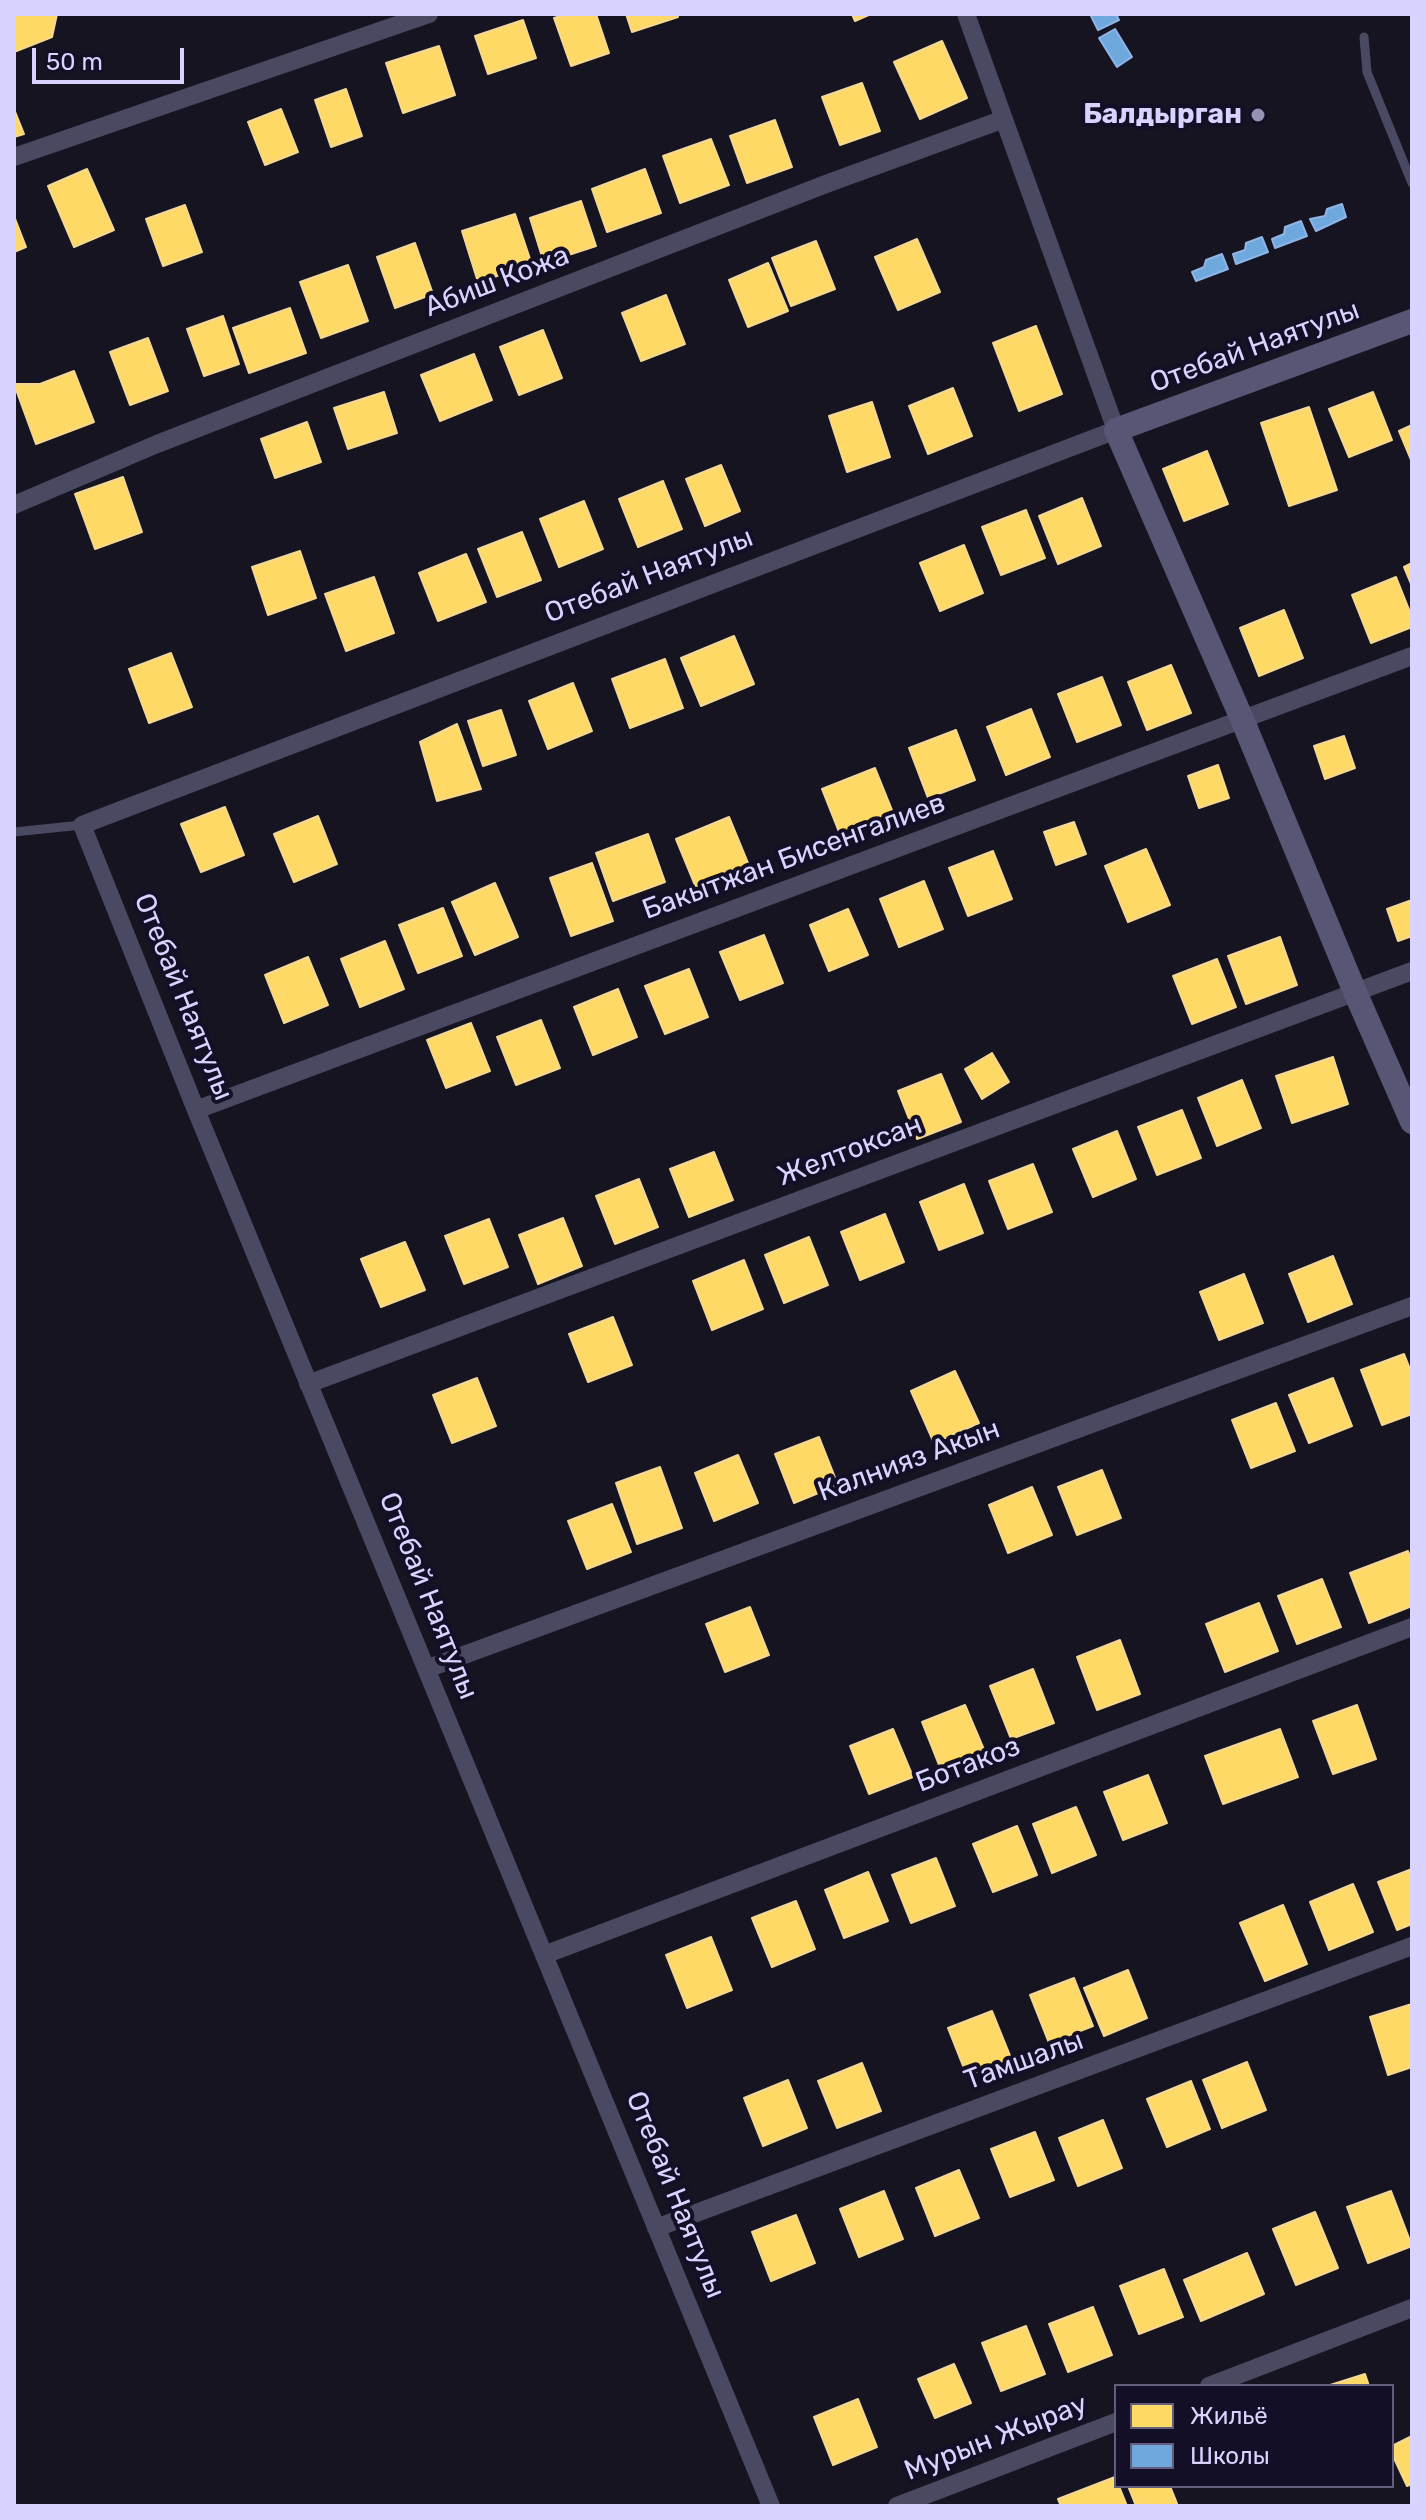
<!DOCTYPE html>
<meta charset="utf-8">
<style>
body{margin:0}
#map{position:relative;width:1426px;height:2520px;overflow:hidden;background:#161421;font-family:Rubik,sans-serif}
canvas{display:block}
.frame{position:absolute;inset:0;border:16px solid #d9d4ff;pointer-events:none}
.legend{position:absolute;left:1114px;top:2384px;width:280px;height:104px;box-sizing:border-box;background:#130f26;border:2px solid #625e7d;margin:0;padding:10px 14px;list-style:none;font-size:24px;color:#d9d4ff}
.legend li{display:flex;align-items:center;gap:16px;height:40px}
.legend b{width:40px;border:2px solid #625e7d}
.scale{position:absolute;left:32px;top:48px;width:152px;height:36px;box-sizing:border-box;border:4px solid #d9d4ff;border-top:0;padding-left:10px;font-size:24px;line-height:28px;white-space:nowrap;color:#d9d4ff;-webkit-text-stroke:6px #130f26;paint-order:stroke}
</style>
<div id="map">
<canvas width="1426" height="2520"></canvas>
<div class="frame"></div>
<ul class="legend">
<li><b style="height:22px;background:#ffd966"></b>Жильё</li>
<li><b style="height:22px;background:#6fa8dc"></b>Школы</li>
</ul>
<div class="scale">50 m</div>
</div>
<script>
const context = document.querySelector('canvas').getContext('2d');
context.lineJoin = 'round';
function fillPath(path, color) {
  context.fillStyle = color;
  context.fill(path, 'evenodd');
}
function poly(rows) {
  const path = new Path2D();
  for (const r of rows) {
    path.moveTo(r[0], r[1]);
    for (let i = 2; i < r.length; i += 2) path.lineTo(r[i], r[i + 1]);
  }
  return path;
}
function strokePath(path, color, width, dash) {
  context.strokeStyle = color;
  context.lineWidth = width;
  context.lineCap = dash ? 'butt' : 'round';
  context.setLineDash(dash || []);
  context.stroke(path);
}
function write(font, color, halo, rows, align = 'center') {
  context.font = font + ' Rubik,sans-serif';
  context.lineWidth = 8;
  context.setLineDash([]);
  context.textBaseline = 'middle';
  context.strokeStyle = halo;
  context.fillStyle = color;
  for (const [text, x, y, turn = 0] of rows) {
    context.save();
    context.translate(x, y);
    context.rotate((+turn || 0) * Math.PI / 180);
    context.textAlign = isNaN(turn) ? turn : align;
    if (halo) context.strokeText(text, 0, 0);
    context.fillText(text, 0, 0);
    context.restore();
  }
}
const homes = poly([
 [14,14,57,14,52,37,14,52,14,14],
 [567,14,596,14,609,53,571,66,554,18,567,14],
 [626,14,677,14,678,17,632,32,626,14],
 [852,14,871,14,855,21,852,14],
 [523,20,536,58,488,74,475,36,523,20],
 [942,41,967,98,920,119,894,62,942,41],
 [439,46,455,95,403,113,386,63,439,46],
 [862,83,880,131,840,145,822,97,862,83],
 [346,89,362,136,331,147,315,100,346,89],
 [14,109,24,134,14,137,14,109],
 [281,109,298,152,265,165,248,122,281,109],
 [775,120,792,167,747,183,730,136,775,120],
 [711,139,729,185,680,203,663,156,711,139],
 [87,169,114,230,74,247,48,186,87,169],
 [645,169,661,213,607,232,592,189,645,169],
 [581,201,596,246,544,263,530,218,581,201],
 [185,205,202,252,163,266,146,219,185,205],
 [515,214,532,265,478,282,462,231,515,214],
 [14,216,26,247,14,252,14,216],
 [917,239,940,292,898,310,875,257,917,239],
 [816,241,835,289,791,306,772,258,816,241],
 [415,243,433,294,395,308,377,257,415,243],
 [768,263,788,311,748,327,729,280,768,263],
 [348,265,368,321,321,338,300,282,348,265],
 [666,295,685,344,641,361,622,313,666,295],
 [290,308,306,353,249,373,233,328,290,308],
 [223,316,239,364,204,376,187,329,223,316],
 [1036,326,1062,394,1019,411,993,343,1036,326],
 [543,330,562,378,519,395,500,347,543,330],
 [148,338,168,391,130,405,110,352,148,338],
 [474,354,492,400,440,421,421,375,474,354],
 [74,371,94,422,36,444,14,384,40,384,74,371],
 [953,388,972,436,928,454,909,406,953,388],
 [384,392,397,433,348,449,334,408,384,392],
 [1373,392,1392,440,1349,457,1329,409,1373,392],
 [872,402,890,457,847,472,829,416,872,402],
 [1309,407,1337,490,1289,506,1261,423,1309,407],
 [307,422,321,462,275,478,261,439,307,422],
 [1412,425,1412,462,1399,431,1412,425],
 [1207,451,1228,504,1184,521,1163,469,1207,451],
 [721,465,740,511,705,526,686,479,721,465],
 [123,477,142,532,95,549,75,494,123,477],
 [663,481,682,529,638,547,619,499,663,481],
 [1082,498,1101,546,1058,564,1039,516,1082,498],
 [584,501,603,549,559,567,540,519,584,501],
 [1026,510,1045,558,1001,575,982,527,1026,510],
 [522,532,541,580,497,597,478,549,522,532],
 [964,545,983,593,940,611,920,563,964,545],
 [300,551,316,598,268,615,252,567,300,551],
 [466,554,486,602,438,621,419,573,466,554],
 [1412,563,1412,586,1404,567,1412,563],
 [374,577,394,633,346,651,325,594,374,577],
 [1396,577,1412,617,1412,627,1371,643,1352,595,1396,577],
 [1284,610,1303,658,1259,676,1240,628,1284,610],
 [734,636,754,684,701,706,681,658,734,636],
 [171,653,192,707,149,723,129,669,171,653],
 [665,659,683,708,630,728,612,679,665,659],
 [1171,665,1191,713,1147,730,1128,682,1171,665],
 [1102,677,1121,725,1077,742,1058,694,1102,677],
 [573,683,592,731,548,749,529,701,573,683],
 [1031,709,1050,757,1006,775,987,727,1031,709],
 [501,710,516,755,483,766,468,721,501,710],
 [457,724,481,789,437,801,420,742,457,724],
 [956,730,975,780,928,798,909,748,956,730],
 [1344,736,1355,768,1325,779,1314,746,1344,736],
 [1218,765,1229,798,1199,808,1188,776,1218,765],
 [875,768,894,815,841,837,822,789,875,768],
 [225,807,244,855,201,872,181,824,225,807],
 [318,816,337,864,294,882,274,834,318,816],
 [729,817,750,868,697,890,676,839,729,817],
 [1074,822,1086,854,1056,865,1044,832,1074,822],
 [648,834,665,882,613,901,596,853,648,834],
 [1146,849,1170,905,1128,922,1105,866,1146,849],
 [993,851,1012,899,968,916,949,868,993,851],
 [592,863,613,921,571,936,550,878,592,863],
 [924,881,943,929,899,947,880,899,924,881],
 [495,883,518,937,475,955,452,902,495,883],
 [1412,900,1412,936,1398,941,1387,909,1412,900],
 [443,908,462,956,418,973,399,925,443,908],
 [848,909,868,955,829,971,810,925,848,909],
 [764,935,783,983,740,1000,720,952,764,935],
 [1280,937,1297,985,1246,1004,1228,956,1280,937],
 [385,941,404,989,360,1007,341,959,385,941],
 [308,957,328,1005,284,1023,265,975,308,957],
 [1217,959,1236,1007,1192,1024,1173,976,1217,959],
 [689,969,708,1017,665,1034,645,986,689,969],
 [618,989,637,1037,593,1055,574,1007,618,989],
 [541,1020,560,1068,516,1085,497,1037,541,1020],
 [471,1023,490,1071,446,1088,427,1040,471,1023],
 [992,1053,1009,1082,982,1099,965,1069,992,1053],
 [1333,1057,1348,1104,1292,1123,1276,1076,1333,1057],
 [941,1074,961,1122,917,1139,898,1091,941,1074],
 [1242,1080,1261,1128,1217,1146,1198,1098,1242,1080],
 [1182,1110,1201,1158,1157,1175,1138,1127,1182,1110],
 [1117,1131,1136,1179,1093,1197,1073,1149,1117,1131],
 [714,1152,733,1200,689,1217,670,1169,714,1152],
 [1033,1164,1052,1212,1008,1229,989,1181,1033,1164],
 [639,1179,658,1227,615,1244,596,1196,639,1179],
 [964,1184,983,1233,939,1250,920,1202,964,1184],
 [885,1214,904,1262,860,1280,841,1232,885,1214],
 [563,1218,582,1266,538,1284,519,1235,563,1218],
 [489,1219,508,1267,464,1284,445,1236,489,1219],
 [809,1237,828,1285,784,1303,765,1255,809,1237],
 [405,1242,425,1290,381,1307,361,1259,405,1242],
 [1333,1256,1352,1304,1308,1322,1289,1274,1333,1256],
 [744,1260,763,1309,712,1330,693,1281,744,1260],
 [1244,1274,1263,1323,1219,1340,1200,1292,1244,1274],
 [613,1317,632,1365,588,1382,569,1334,613,1317],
 [1404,1354,1412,1374,1412,1414,1382,1425,1361,1370,1404,1354],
 [955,1371,979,1423,934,1443,911,1391,955,1371],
 [477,1378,496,1426,452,1443,433,1395,477,1378],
 [1333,1378,1352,1426,1309,1443,1289,1395,1333,1378],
 [1276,1403,1295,1451,1251,1468,1232,1420,1276,1403],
 [819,1437,838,1485,794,1503,775,1454,819,1437],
 [738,1455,758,1503,714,1521,695,1473,738,1455],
 [660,1467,682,1528,637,1544,616,1483,660,1467],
 [1102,1470,1121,1518,1077,1535,1058,1487,1102,1470],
 [1032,1487,1052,1535,1008,1553,989,1505,1032,1487],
 [612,1504,631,1552,587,1569,568,1521,612,1504],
 [1408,1551,1412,1561,1412,1606,1369,1623,1350,1573,1408,1551],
 [1322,1579,1341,1627,1297,1644,1278,1596,1322,1579],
 [1259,1603,1278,1651,1225,1672,1206,1624,1259,1603],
 [750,1607,769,1655,725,1672,706,1624,750,1607],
 [1120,1640,1140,1694,1097,1710,1077,1657,1120,1640],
 [1033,1669,1054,1723,1011,1739,990,1686,1033,1669],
 [965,1705,985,1752,941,1770,922,1722,965,1705],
 [1357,1705,1376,1759,1333,1774,1313,1721,1357,1705],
 [893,1729,913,1777,869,1794,850,1746,893,1729],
 [1280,1729,1298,1777,1223,1804,1205,1756,1280,1729],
 [1148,1775,1167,1823,1123,1840,1104,1792,1148,1775],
 [1076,1807,1096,1855,1052,1873,1033,1824,1076,1807],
 [1017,1826,1037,1875,993,1892,973,1844,1017,1826],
 [936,1858,955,1906,911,1923,892,1875,936,1858],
 [1412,1869,1412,1924,1397,1930,1378,1882,1412,1869],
 [868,1872,888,1921,844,1938,825,1890,868,1872],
 [1353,1884,1373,1932,1329,1950,1310,1902,1353,1884],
 [796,1901,815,1949,772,1967,752,1918,796,1901],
 [1283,1905,1307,1964,1265,1981,1240,1923,1283,1905],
 [711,1937,732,1990,687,2008,666,1955,711,1937],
 [1128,1970,1147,2018,1104,2036,1084,1988,1128,1970],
 [1074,1978,1093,2026,1049,2043,1030,1995,1074,1978],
 [1412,2004,1412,2067,1388,2075,1370,2017,1412,2004],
 [992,2011,1011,2058,967,2076,948,2028,992,2011],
 [1247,2062,1266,2110,1222,2128,1203,2080,1247,2062],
 [862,2063,881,2111,837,2128,818,2081,862,2063],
 [788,2080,807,2128,763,2146,744,2098,788,2080],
 [1191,2081,1210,2129,1167,2147,1147,2099,1191,2081],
 [1103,2120,1122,2168,1078,2186,1059,2138,1103,2120],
 [1035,2132,1054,2180,1010,2197,991,2149,1035,2132],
 [959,2170,979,2218,935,2236,916,2188,959,2170],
 [884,2191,903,2239,859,2257,840,2209,884,2191],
 [1391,2191,1412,2246,1368,2263,1347,2207,1391,2191],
 [1315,2212,1338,2268,1296,2285,1273,2229,1315,2212],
 [796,2215,815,2263,771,2281,752,2232,796,2215],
 [1247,2253,1264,2294,1201,2321,1184,2280,1247,2253],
 [1164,2269,1183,2317,1139,2334,1120,2286,1164,2269],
 [1093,2307,1112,2355,1068,2372,1049,2324,1093,2307],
 [1026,2326,1045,2374,1001,2391,982,2343,1026,2326],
 [954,2364,971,2403,935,2418,918,2379,954,2364],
 [1365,2374,1369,2386,1327,2386,1365,2374],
 [858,2399,877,2447,833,2465,814,2417,858,2399],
 [1412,2436,1412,2484,1407,2486,1392,2454,1392,2446,1412,2436],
 [1115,2477,1116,2486,1119,2486,1127,2506,1061,2506,1058,2499,1115,2477],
 [1128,2486,1170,2486,1178,2506,1136,2506,1128,2486]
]);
const schools = poly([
 [1090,14,1116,14,1119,20,1098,30,1090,14],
 [1115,29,1132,57,1117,67,1099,38,1115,29],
 [1342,204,1346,217,1316,231,1310,219,1325,216,1327,209,1342,204],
 [1301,221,1307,236,1275,248,1272,239,1284,234,1285,227,1301,221],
 [1262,237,1268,252,1236,264,1233,254,1245,250,1246,243,1262,237],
 [1222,254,1228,269,1196,281,1192,272,1204,267,1206,260,1222,254]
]);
const lane = poly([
 [1364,37,1367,72,1412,183],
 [14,832,82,825]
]);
const street = poly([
 [14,157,429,14],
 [14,505,157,444,826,184,1004,119],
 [196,1110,1412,656],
 [308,1384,1412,971],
 [426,1669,1412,1306],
 [544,1955,1412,1627],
 [656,2228,1412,1946],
 [1209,2386,1412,2308],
 [771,2506,196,1110,82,825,1116,430,966,14],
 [897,2506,1116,2422]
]);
const secondary = poly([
 [1412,321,1116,430,1242,719,1355,992,1412,1122]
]);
const markers = [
 [1258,115,8,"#9591b1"]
];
const poiNames = [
 ["Балдырган",1242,115]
];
const streetNames = [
 ["Абиш Кожа",497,282,-21],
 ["Отебай Наятулы",1255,347,-20],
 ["Отебай Наятулы",649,576,-21],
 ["Бакытжан Бисенгалиев",794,857,-20],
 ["Отебай Наятулы",183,997,68],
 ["Желтоксан",850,1151,-21],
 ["Калнияз Акын",909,1461,-20],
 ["Отебай Наятулы",428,1596,68],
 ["Ботакоз",968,1765,-21],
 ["Тамшалы",1024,2061,-20],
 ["Отебай Наятулы",675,2195,68],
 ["Мурын Жырау",996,2438,-21]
];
fillPath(homes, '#ffd966');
strokePath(homes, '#f4d894', 2);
fillPath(schools, '#6fa8dc');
strokePath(schools, '#8fb5e6', 2);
strokePath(lane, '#4a4962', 9);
strokePath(street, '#4a4962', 18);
strokePath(secondary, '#575674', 24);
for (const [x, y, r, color] of markers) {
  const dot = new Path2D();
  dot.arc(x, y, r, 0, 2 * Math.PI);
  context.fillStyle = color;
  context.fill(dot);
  strokePath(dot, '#130f26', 3);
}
write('bold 28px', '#d9d4ff', '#130f26', poiNames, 'right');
write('28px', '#d9d4ff', '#130f26', streetNames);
</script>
